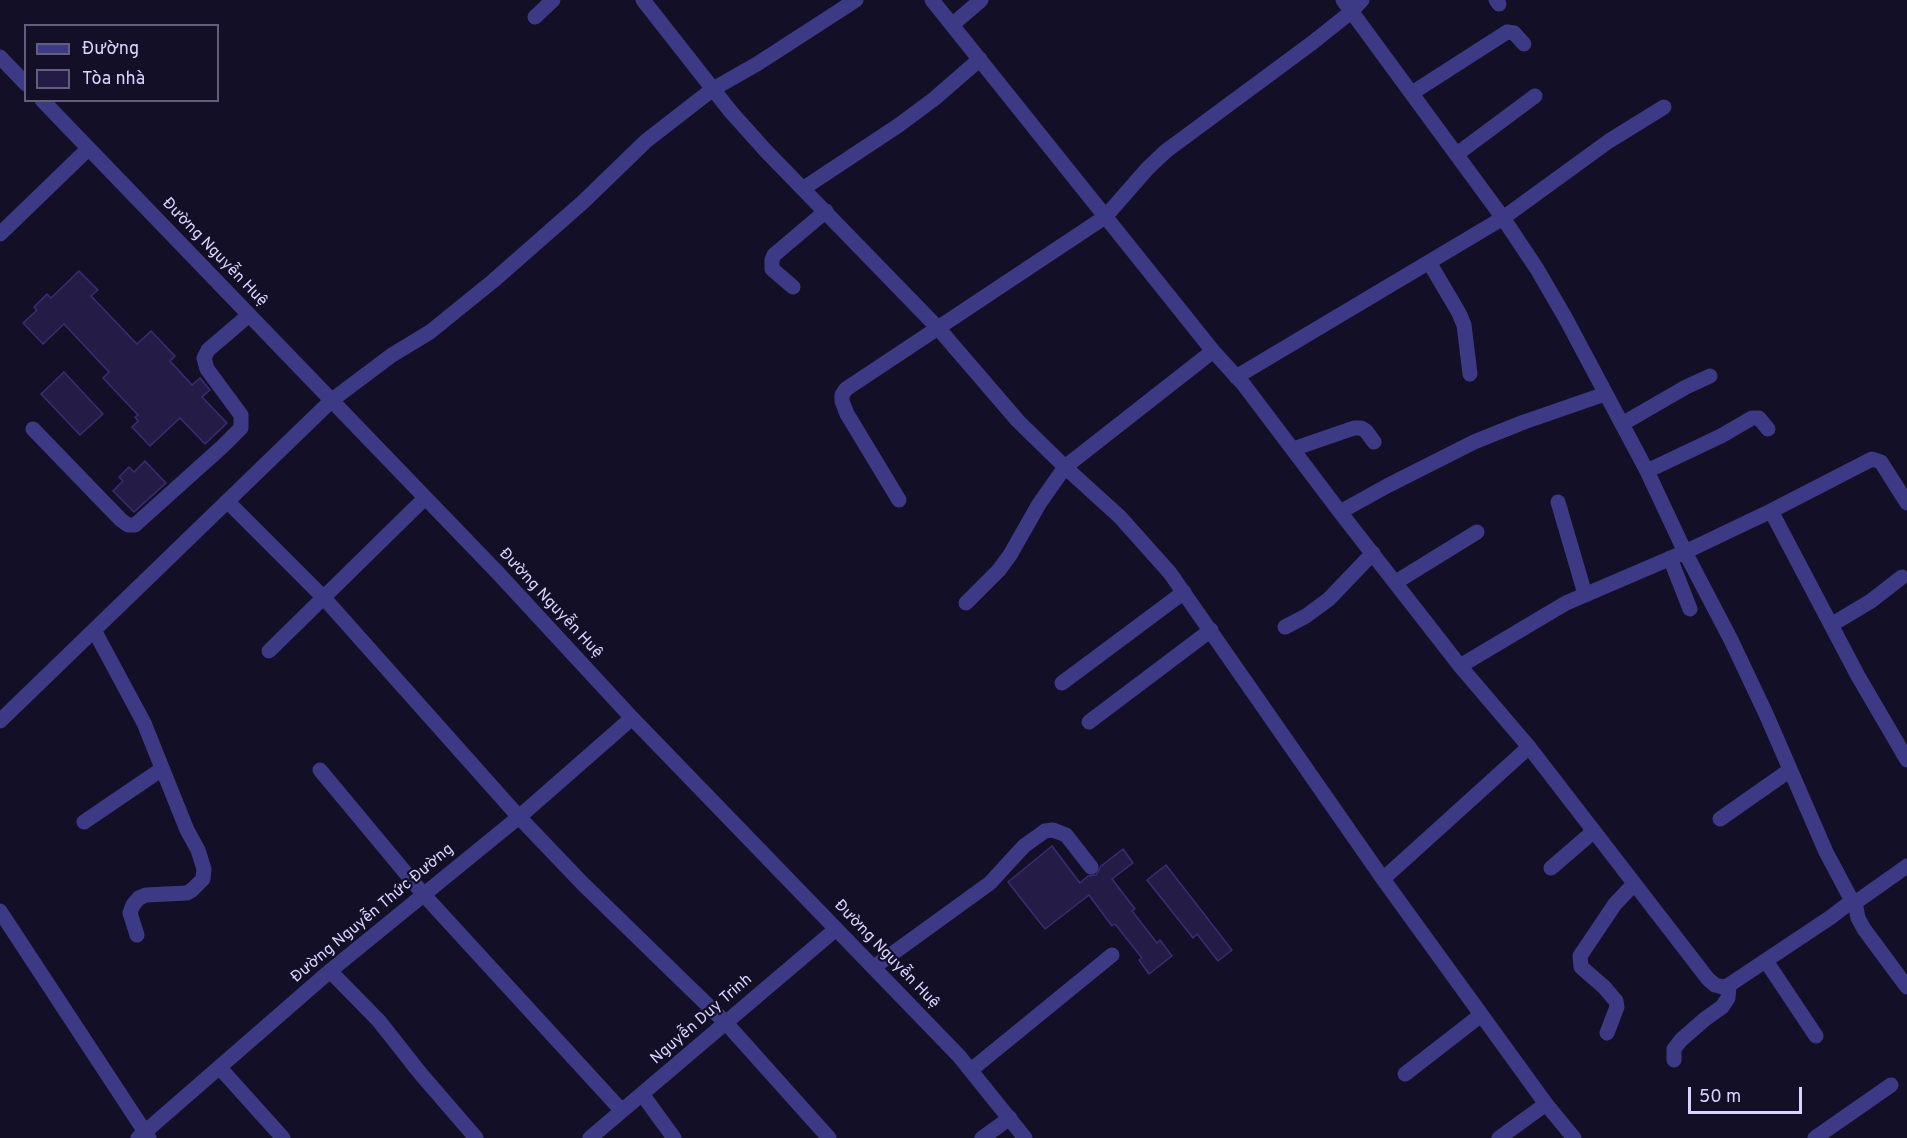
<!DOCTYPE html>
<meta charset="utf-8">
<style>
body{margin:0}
#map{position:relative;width:1907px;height:1138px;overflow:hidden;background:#130f26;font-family:Overpass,sans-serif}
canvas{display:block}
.legend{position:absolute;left:24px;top:24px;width:195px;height:78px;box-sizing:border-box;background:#130f26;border:2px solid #625e7d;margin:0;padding:8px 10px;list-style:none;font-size:18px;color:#d9d4ff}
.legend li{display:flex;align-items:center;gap:12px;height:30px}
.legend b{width:30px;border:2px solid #625e7d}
.scale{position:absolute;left:1688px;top:1087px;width:114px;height:27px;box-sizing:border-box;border:3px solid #d9d4ff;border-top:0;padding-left:8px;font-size:18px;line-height:21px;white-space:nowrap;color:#d9d4ff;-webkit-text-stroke:4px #130f26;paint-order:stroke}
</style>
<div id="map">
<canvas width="1907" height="1138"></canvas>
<ul class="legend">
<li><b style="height:8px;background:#3d3a85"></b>Đường</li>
<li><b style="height:16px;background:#241b47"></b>Tòa nhà</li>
</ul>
<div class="scale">50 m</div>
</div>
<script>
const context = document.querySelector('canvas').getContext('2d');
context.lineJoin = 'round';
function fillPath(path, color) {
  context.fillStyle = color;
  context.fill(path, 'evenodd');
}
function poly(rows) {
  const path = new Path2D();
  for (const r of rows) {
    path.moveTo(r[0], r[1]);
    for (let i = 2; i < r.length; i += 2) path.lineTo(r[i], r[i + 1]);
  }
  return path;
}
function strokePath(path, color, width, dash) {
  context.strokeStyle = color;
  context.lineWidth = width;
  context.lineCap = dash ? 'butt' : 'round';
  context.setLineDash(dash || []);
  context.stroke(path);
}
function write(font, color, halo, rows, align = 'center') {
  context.font = font + ' Overpass,sans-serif';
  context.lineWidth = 4.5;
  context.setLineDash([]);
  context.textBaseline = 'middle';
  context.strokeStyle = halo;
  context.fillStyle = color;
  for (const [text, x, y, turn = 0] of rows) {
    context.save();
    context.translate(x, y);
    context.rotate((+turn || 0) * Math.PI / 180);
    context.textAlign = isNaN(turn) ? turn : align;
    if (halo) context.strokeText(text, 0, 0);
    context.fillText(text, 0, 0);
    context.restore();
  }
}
const building = poly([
 [79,271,98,290,91,296,137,344,151,331,175,356,170,361,192,385,200,378,210,390,202,397,227,423,205,444,180,418,150,446,132,427,138,421,135,417,138,415,103,378,109,372,64,324,43,344,23,323,37,310,34,307,47,294,51,298,79,271],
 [64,372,103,414,80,435,41,394,64,372],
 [145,461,166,483,134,512,113,491,123,481,119,477,129,467,134,472,145,461],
 [1052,846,1080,883,1088,876,1096,875,1101,866,1123,849,1133,863,1112,879,1135,909,1132,911,1157,943,1160,940,1172,956,1149,974,1139,960,1142,958,1115,924,1112,926,1089,895,1045,929,1008,882,1052,846],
 [1166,865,1232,950,1218,961,1197,934,1193,938,1147,880,1166,865]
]);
const minor = poly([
 [643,0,731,112,766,151,938,328,1018,421,1065,467,1120,517,1170,573,1383,879,1546,1104,1574,1138],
 [932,0,1213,351,1244,385,1340,512,1460,666,1529,747,1383,879],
 [1343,0,1503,218,1537,269,1566,319,1647,471,1685,552,1731,640,1766,714,1826,852,1852,901,1855,902,1859,900,1907,866],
 [1496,0,1499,4],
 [535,17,553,0],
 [952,25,981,0],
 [0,57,26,84],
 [1412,93,1507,32,1514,33,1524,44],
 [42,100,498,573,632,718,959,1056,1025,1138],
 [1457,154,1535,96],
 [804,188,899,125,934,99,980,59],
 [0,234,88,149],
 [1429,262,1459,313,1464,325,1470,374],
 [793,287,772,269,772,260,774,255,826,211],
 [1236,377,1503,218,1609,141,1664,107],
 [1622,424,1686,387,1710,376],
 [33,429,121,520,128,525,135,525,223,446,241,428,241,415,207,369,204,358,208,350,249,315],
 [1293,449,1354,428,1361,428,1366,431,1374,442],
 [1647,471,1721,436,1752,418,1759,418,1768,429],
 [899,500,847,414,842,401,842,395,846,389,1105,217,1148,168,1166,151,1312,43,1351,12,1362,0],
 [227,501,324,598,519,817,582,883,726,1023,829,1138],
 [1558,502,1585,594],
 [1771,511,1858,676,1907,760],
 [1340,512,1387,486,1474,442,1524,422,1605,394],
 [1670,558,1690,609],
 [1396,582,1477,532],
 [966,603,999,570,1010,555,1039,504,1065,467,1213,351],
 [1831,625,1871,601,1902,577],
 [1285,627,1306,616,1329,599,1373,553],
 [94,630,144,723,187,830,198,850,204,869,203,879,192,890,187,893,146,895,139,898,133,905,130,913,137,935],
 [269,651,425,498],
 [1460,666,1566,603,1685,552,1771,511,1872,459,1881,462,1907,503],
 [1062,683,1184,592],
 [0,721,332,400,392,355,430,332,493,281,583,202,646,141,713,89,757,64,856,0],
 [1089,722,1211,630],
 [1529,747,1708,979,1715,985,1723,987,1729,985,1831,917,1852,901],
 [320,770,424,895,622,1111],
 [1720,819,1790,770],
 [84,822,162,769],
 [1551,868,1594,831],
 [1855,902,1858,918,1864,929,1907,987],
 [0,911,149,1138],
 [1766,961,1816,1036],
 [874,967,990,883,1024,846,1045,831,1053,830,1066,835,1091,867],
 [330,971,379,1021,420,1073,476,1138],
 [1607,1033,1617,1007,1616,1001,1604,987,1581,967,1580,956,1615,904,1634,884],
 [1674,1060,1674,1049,1681,1040,1705,1019,1722,1007,1728,998,1729,985],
 [220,1068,283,1138],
 [971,1070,1112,955],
 [1405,1074,1481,1015],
 [642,1094,674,1138],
 [138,1138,330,971,519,817,632,718],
 [590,1138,836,929],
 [982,1138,1010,1118],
 [1499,1138,1546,1104],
 [1815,1138,1891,1085]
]);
const streetNames = [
 ["Đường Nguyễn Huệ",214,253,46],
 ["Đường Nguyễn Huệ",550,604,47],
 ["Đường Nguyễn Thức Đường",373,914,-40],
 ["Đường Nguyễn Huệ",886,955,46],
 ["Nguyễn Duy Trinh",702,1020,-41]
];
fillPath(building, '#241b47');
strokePath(building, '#3b2d73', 1.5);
strokePath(minor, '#3d3a85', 15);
write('16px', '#d9d4ff', '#130f26', streetNames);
</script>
